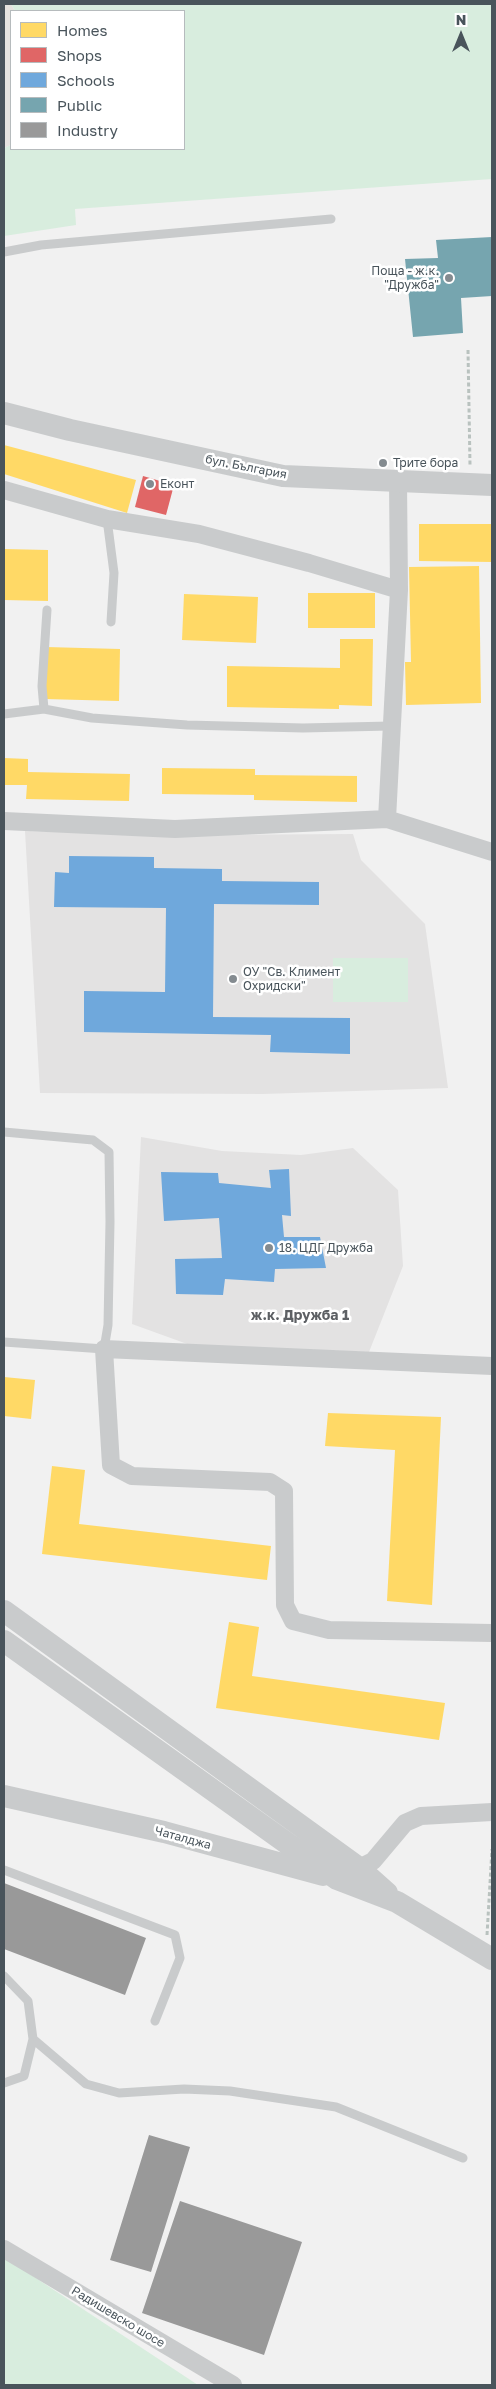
<!DOCTYPE html>
<meta charset="utf-8">
<style>
body{margin:0}
#map{position:relative;width:496px;height:2389px;overflow:hidden;background:#f1f1f1;font-family:"Golos Text",sans-serif}
canvas{display:block}
.frame{position:absolute;inset:0;border:5px solid #49545b;pointer-events:none}
.legend{position:absolute;left:10px;top:10px;width:175px;height:140px;box-sizing:border-box;background:#fff;border:1px solid #b6bbbd;margin:0;padding:6px 9px;list-style:none;font-size:15px;color:#49545b}
.legend li{display:flex;align-items:center;gap:10px;height:25px}
.legend b{width:25px;border:1px solid #b6bbbd}
.north{position:absolute;left:436px;top:10px;width:50px;height:50px;-webkit-text-stroke:4px #fff;paint-order:stroke;rotate:0deg;font-size:14px;font-weight:700;line-height:20px;text-align:center;color:#49545b}
.north::after{content:'';display:block;margin:auto;width:18px;height:22px;background:#49545b;clip-path:polygon(50% 0,100% 100%,50% 72%,0 100%)}
</style>
<div id="map">
<canvas width="496" height="2389"></canvas>
<div class="frame"></div>
<ul class="legend">
<li><b style="height:14px;background:#ffd966"></b>Homes</li>
<li><b style="height:14px;background:#e06666"></b>Shops</li>
<li><b style="height:14px;background:#6fa8dc"></b>Schools</li>
<li><b style="height:14px;background:#76a5af"></b>Public</li>
<li><b style="height:14px;background:#999"></b>Industry</li>
</ul>
<div class="north">N</div>
</div>
<script>
const context = document.querySelector('canvas').getContext('2d');
context.lineJoin = 'round';
function fillPath(path, color) {
  context.fillStyle = color;
  context.fill(path, 'evenodd');
}
function poly(rows) {
  const path = new Path2D();
  for (const r of rows) {
    path.moveTo(r[0], r[1]);
    for (let i = 2; i < r.length; i += 2) path.lineTo(r[i], r[i + 1]);
  }
  return path;
}
function strokePath(path, color, width, dash) {
  context.strokeStyle = color;
  context.lineWidth = width;
  context.lineCap = dash ? 'butt' : 'round';
  context.setLineDash(dash || []);
  context.stroke(path);
}
function write(font, color, halo, rows, align = 'center') {
  context.font = font + ' "Golos Text",sans-serif';
  context.lineWidth = 5;
  context.setLineDash([]);
  context.textBaseline = 'middle';
  context.strokeStyle = halo;
  context.fillStyle = color;
  for (const [text, x, y, turn = 0] of rows) {
    context.save();
    context.translate(x, y);
    context.rotate((+turn || 0) * Math.PI / 180);
    context.textAlign = isNaN(turn) ? turn : align;
    if (halo) context.strokeText(text, 0, 0);
    context.fillText(text, 0, 0);
    context.restore();
  }
}
const commercial = poly([
 [4,4,11,4,15,11,11,11,11,145,4,148]
]);
const education = poly([
 [25,831,188,835,353,834,361,860,425,924,448,1088,263,1094,40,1093],
 [141,1137,222,1151,301,1155,353,1148,398,1190,403,1266,369,1352,190,1345,132,1324]
]);
const green = poly([
 [11,4,492,4,492,179,75,209,76,225,4,236,4,148,11,145,11,149,184,149,184,11,15,11],
 [333,958,408,958,408,1002,333,1002],
 [4,2257,198,2385,4,2385]
]);
const homes = poly([
 [4,445,136,480,127,513,4,474],
 [419,524,492,524,492,562,419,561],
 [4,549,48,550,48,601,4,600],
 [479,566,481,703,406,705,405,662,411,662,409,567],
 [308,593,375,593,375,628,308,628],
 [184,594,258,597,256,643,182,640],
 [340,639,373,639,372,706,339,705,339,709,227,707,227,666,340,668],
 [46,647,120,649,119,701,45,699],
 [4,758,28,759,28,772,130,774,129,801,26,799,27,785,4,785],
 [162,768,255,769,255,775,357,776,357,802,254,800,254,795,162,794],
 [4,1377,35,1380,31,1419,4,1416],
 [328,1413,441,1417,432,1605,387,1601,395,1450,325,1446],
 [52,1466,85,1470,79,1524,271,1546,267,1580,42,1554],
 [229,1622,259,1627,252,1676,445,1703,439,1740,216,1708]
]);
const shops = poly([
 [143,476,174,485,166,515,135,507]
]);
const schools = poly([
 [69,856,154,857,154,868,222,869,222,881,319,882,319,905,214,904,213,1017,350,1018,350,1054,270,1052,271,1035,84,1032,84,991,165,992,166,908,54,907,55,872,69,873],
 [289,1169,291,1216,282,1215,284,1237,320,1237,326,1268,275,1269,274,1282,225,1279,223,1295,176,1294,175,1259,222,1258,219,1218,164,1221,161,1172,218,1173,219,1183,271,1188,269,1170]
]);
const public = poly([
 [492,237,492,296,461,298,463,333,413,337,405,259,438,258,436,240]
]);
const industry = poly([
 [4,1883,146,1938,125,1995,4,1949],
 [149,2135,190,2147,151,2272,110,2260],
 [180,2201,302,2242,264,2355,142,2313]
]);
const path = poly([
 [468,350,470,465],
 [487,1935,492,1849]
]);
const service = poly([
 [4,252,41,245,331,219],
 [107,519,114,573,111,622],
 [44,709,42,686,47,610],
 [4,714,44,709,92,718,187,725,303,728,390,726],
 [4,1132,93,1140,109,1152,110,1222,108,1325,104,1349,4,1342],
 [4,1870,175,1935,180,1958,155,2021],
 [4,1976,28,2001,33,2039,86,2084,119,2093,184,2089,230,2091,336,2107,463,2158],
 [4,2083,24,2076,33,2039]
]);
const minor = poly([
 [4,490,107,519,199,534,309,563,399,590],
 [387,819,399,590,398,481],
 [4,821,175,829,387,819,492,852],
 [492,1366,104,1349,111,1465,132,1476,270,1482,284,1491,285,1605,293,1621,329,1630,492,1633],
 [359,1868,373,1861,405,1823,421,1816,492,1812],
 [4,2249,233,2385]
]);
const tertiary = poly([
 [4,413,70,430,283,476,492,485],
 [4,1611,359,1868,387,1893],
 [4,1641,337,1879,397,1902,492,1959],
 [4,1796,164,1832,323,1875]
]);
const markers = [
 [449,278,5,"#848b90"],
 [383,463,5,"#848b90"],
 [150,484,5,"#848b90"],
 [233,979,5,"#848b90"],
 [269,1248,5,"#848b90"]
];
const poiNames = [
 ["Поща - ж.к.",439,271,"right"],
 ["\"Дружба\"",439,285,"right"],
 ["Трите бора",393,463],
 ["Еконт",160,484],
 ["ОУ \"Св. Климент",243,972],
 ["Охридски\"",243,986],
 ["18. ЦДГ Дружба",279,1248]
];
const streetNames = [
 ["бул. България",246,467,11],
 ["Чаталджа",183,1838,15],
 ["Радишевско шосе",118,2317,31]
];
const neighbourhoodNames = [
 ["ж.к. Дружба 1",300,1316]
];
fillPath(commercial, '#e5e3df');
fillPath(education, '#e3e2e2');
fillPath(green, '#d8edde');
fillPath(homes, '#ffd966');
fillPath(shops, '#e06666');
fillPath(schools, '#6fa8dc');
fillPath(public, '#76a5af');
fillPath(industry, '#999');
strokePath(path, '#b9c2bf', 3, [4, 2.5]);
strokePath(service, '#c9cbcc', 9);
strokePath(minor, '#c9cbcc', 18);
strokePath(tertiary, '#c9cbcc', 22);
for (const [x, y, r, color] of markers) {
  const dot = new Path2D();
  dot.arc(x, y, r, 0, 2 * Math.PI);
  context.fillStyle = color;
  context.fill(dot);
  strokePath(dot, '#fff', 2);
}
write('12px', '#49545b', '#fff', poiNames, 'left');
write('12px', '#49545b', '#fff', streetNames);
write('bold 14px', '#5d6064', '#fff', neighbourhoodNames);
</script>
